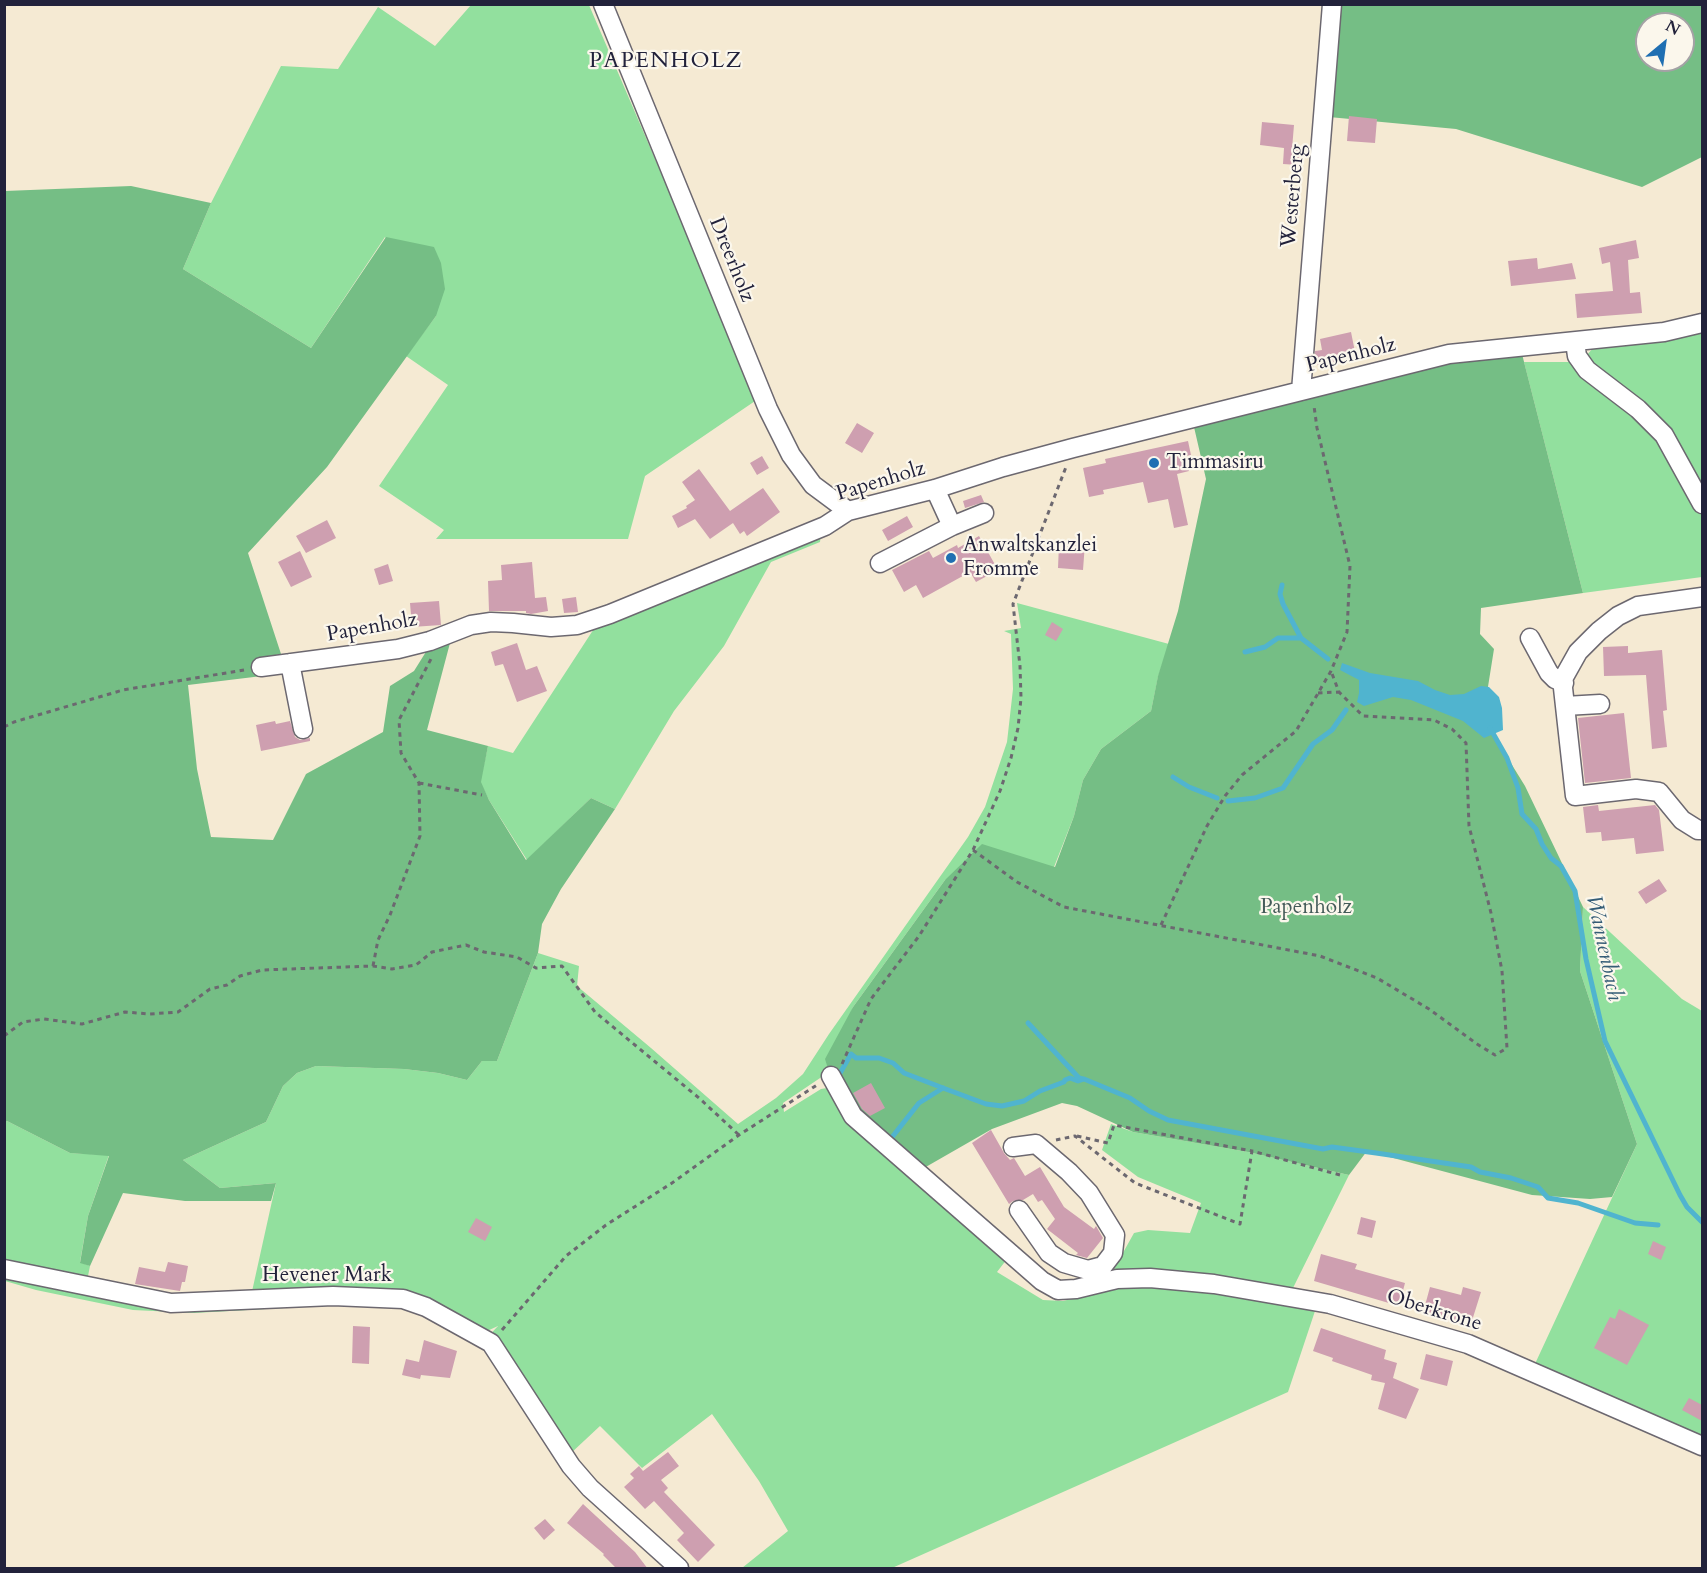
<!DOCTYPE html>
<style>
body{margin:0}
#map{position:relative;width:1707px;height:1573px;overflow:hidden;background:#f5ead3;font-family:Cardo,serif}
canvas{display:block}
.frame{position:absolute;inset:0;border:6px solid #22223b;pointer-events:none}
.north{position:absolute;left:1635px;top:12px;width:60px;height:60px;box-sizing:border-box;background:#fbf7ec;border:2px solid #a4a2a5;border-radius:50%;rotate:29deg;font-size:16px;font-weight:700;line-height:24px;text-align:center;color:#22223b}
.north::after{content:'';display:block;margin:auto;width:21px;height:27px;background:#1f6fb2;clip-path:polygon(50% 0,100% 100%,50% 72%,0 100%)}
</style>
<div id="map">
<canvas width="1707" height="1573"></canvas>
<div class="frame"></div>
<div class="north">N</div>
</div>
<script>
const context = document.querySelector('canvas').getContext('2d');
context.lineJoin = 'round';
function fillPath(path, color) {
  context.fillStyle = color;
  context.fill(path, 'evenodd');
}
function poly(rows) {
  const path = new Path2D();
  for (const r of rows) {
    path.moveTo(r[0], r[1]);
    for (let i = 2; i < r.length; i += 2) path.lineTo(r[i], r[i + 1]);
  }
  return path;
}
function strokePath(path, color, width, dash) {
  context.strokeStyle = color;
  context.lineWidth = width;
  context.lineCap = dash ? 'butt' : 'round';
  context.setLineDash(dash || []);
  context.stroke(path);
}
function write(font, color, halo, rows, align = 'center') {
  context.font = font + ' Cardo,serif';
  context.lineWidth = 4.5;
  context.setLineDash([]);
  context.textBaseline = 'middle';
  context.strokeStyle = halo;
  context.fillStyle = color;
  for (const [text, x, y, turn = 0] of rows) {
    context.save();
    context.translate(x, y);
    context.rotate((+turn || 0) * Math.PI / 180);
    context.textAlign = isNaN(turn) ? turn : align;
    if (halo) context.strokeText(text, 0, 0);
    context.fillText(text, 0, 0);
    context.restore();
  }
}
const green = poly([
 [471,5,589,5,758,399,645,476,628,539,436,539,444,530,379,486,448,385,406,356,436,316,385,237,311,348,183,269,211,203,281,66,338,69,378,7,435,46],
 [1702,330,1702,497,1686,465,1599,375,1587,355,1593,348],
 [1524,362,1570,362,1642,417,1702,512,1702,577,1583,593],
 [821,533,820,542,771,562,724,646,674,711,615,809,591,798,527,860,489,800,480,782,488,746,513,753,599,621],
 [1017,603,1169,644,1158,677,1151,711,1101,749,1083,780,1074,816,1054,867,945,880,853,1007,829,1072,783,1103,784,1112,821,1089,827,1088,1007,1259,997,1272,1043,1300,1063,1301,1122,1287,1158,1286,1316,1308,1288,1392,892,1568,742,1568,788,1531,759,1481,712,1414,642,1468,600,1426,570,1454,595,1485,483,1342,498,1326,487,1331,427,1301,304,1303,302,1307,194,1313,133,1310,36,1290,5,1281,4,1122,7,1121,70,1153,109,1155,88,1216,80,1262,90,1266,88,1276,120,1284,117,1298,251,1296,276,1183,220,1188,183,1160,266,1122,283,1086,297,1073,316,1066,404,1069,438,1073,467,1080,482,1061,497,1061,538,953,579,966,577,986,651,1048,738,1124,776,1098,803,1074,829,1034,968,837,985,807,1007,742,1013,689,1011,634,1004,631,1021,628],
 [1583,907,1682,999,1702,1011,1702,1441,1534,1366,1637,1144,1580,971],
 [1111,1124,1133,1132,1248,1152,1349,1175,1292,1290,1110,1276,1134,1233,1148,1230,1190,1233,1201,1203,1138,1177,1102,1150]
]);
const forest = poly([
 [1338,5,1702,5,1702,157,1642,187,1456,129,1329,117],
 [1647,24,1683,24,1683,60,1647,60],
 [131,186,211,203,183,269,311,348,386,237,434,247,441,263,445,289,436,316,327,467,248,553,281,654,276,655,262,676,188,685,197,769,211,837,273,840,306,774,383,732,390,686,414,671,429,647,450,643,427,730,488,746,481,782,489,800,526,860,591,798,615,809,561,889,542,924,538,953,497,1061,482,1061,467,1080,438,1073,404,1069,316,1066,297,1073,283,1086,266,1122,183,1160,220,1188,276,1183,271,1201,185,1201,123,1193,90,1266,80,1263,88,1216,109,1156,70,1153,7,1121,5,1122,5,191],
 [1522,354,1583,593,1481,608,1480,634,1494,649,1483,718,1525,786,1583,907,1580,971,1637,1144,1612,1197,1590,1199,1532,1195,1367,1151,1349,1175,1248,1152,1133,1132,1077,1106,1062,1103,992,1129,924,1168,863,1121,829,1072,825,1059,853,1007,945,880,982,844,1055,867,1074,816,1083,780,1101,749,1151,711,1158,676,1178,611,1206,479,1194,427,1446,363]
]);
const water = poly([
 [1342,663,1370,673,1418,681,1435,690,1450,695,1464,694,1481,686,1489,687,1499,697,1502,708,1503,730,1484,738,1463,721,1411,700,1393,697,1364,706,1357,702,1359,693,1359,680,1340,670]
]);
const stream = poly([
 [1282,585,1280,594,1283,604,1301,638,1328,659],
 [1245,652,1265,647,1278,638,1301,638],
 [1490,728,1507,758,1518,788,1522,814,1536,829,1542,844,1551,858,1561,866,1575,891,1586,959,1605,1041,1680,1195,1687,1207,1702,1222],
 [1173,777,1189,787,1217,798],
 [1228,801,1255,798,1283,788,1313,744,1332,730,1346,710],
 [1028,1023,1079,1078,1083,1079],
 [839,1075,851,1054,856,1058,879,1058,893,1063,904,1073,943,1088,986,1104,1002,1106,1024,1101,1040,1091,1064,1082,1065,1080,1070,1078,1078,1081,1084,1079,1130,1098,1149,1111,1168,1120,1323,1149,1332,1147,1376,1153,1471,1167,1480,1172,1511,1178,1538,1187,1548,1198,1578,1203,1635,1223,1658,1225],
 [889,1141,919,1103,943,1088]
]);
const building = poly([
 [1349,116,1377,119,1375,143,1347,141],
 [1262,122,1294,125,1292,149,1300,150,1298,165,1283,164,1284,148,1260,145],
 [1636,240,1639,258,1628,260,1630,293,1640,292,1642,313,1577,318,1575,294,1613,291,1610,262,1602,264,1599,248],
 [1537,258,1538,269,1572,263,1576,279,1511,286,1508,261],
 [1351,332,1356,357,1318,366,1315,354,1315,351,1322,350,1320,339],
 [857,423,874,433,862,453,845,443],
 [1188,441,1191,455,1186,456,1189,471,1177,474,1188,525,1174,528,1168,499,1148,503,1143,482,1103,490,1104,494,1089,497,1083,468,1106,463,1105,459],
 [762,456,769,468,757,475,750,463],
 [699,469,730,511,763,488,780,512,747,536,744,531,740,534,733,523,710,539,695,519,678,528,672,516,687,508,686,506,695,500,682,482],
 [981,495,984,502,965,508,963,501],
 [907,516,913,527,888,541,882,530],
 [327,520,336,538,306,553,296,536],
 [979,536,998,570,976,582,970,572,923,598,916,585,904,592,892,570,929,551,933,558,957,545,958,548],
 [1069,541,1085,543,1083,570,1058,568,1059,544,1069,545],
 [300,551,312,577,291,587,278,562],
 [532,562,535,598,546,597,548,611,531,614,526,613,526,611,489,611,488,581,502,580,501,565],
 [388,564,393,581,379,585,374,569],
 [576,597,578,612,564,613,562,599],
 [439,601,441,625,412,627,410,603],
 [1052,622,1063,629,1056,641,1045,635],
 [517,643,526,670,537,666,547,691,517,702,503,664,495,666,491,652],
 [1628,646,1628,653,1662,650,1667,710,1663,711,1667,747,1652,749,1646,675,1604,676,1603,647],
 [1624,713,1631,778,1585,783,1578,718],
 [275,721,276,724,290,721,295,737,300,740,310,738,310,741,261,751,256,725],
 [1598,805,1599,811,1655,805,1659,810,1664,851,1636,854,1634,838,1602,841,1601,832,1586,833,1583,807],
 [1659,879,1667,891,1646,904,1638,892],
 [871,1083,885,1108,870,1116,862,1109,853,1093],
 [991,1130,1004,1153,1010,1160,1014,1158,1025,1176,1040,1167,1064,1207,1094,1229,1096,1226,1103,1238,1087,1258,1076,1255,1078,1253,1047,1229,1055,1219,1042,1200,1038,1202,1033,1194,1023,1200,1013,1201,1009,1204,972,1143],
 [1361,1217,1376,1221,1372,1238,1357,1234],
 [476,1218,492,1227,485,1241,468,1232],
 [1653,1241,1666,1247,1661,1260,1648,1254],
 [1321,1254,1357,1264,1355,1269,1405,1283,1399,1306,1314,1281],
 [168,1262,188,1266,185,1282,182,1282,180,1291,135,1284,139,1267,165,1272],
 [1430,1287,1461,1295,1463,1287,1481,1292,1470,1327,1423,1313],
 [1619,1309,1649,1325,1627,1365,1594,1348,1610,1317,1615,1319],
 [353,1326,370,1327,369,1364,352,1363],
 [1321,1328,1386,1350,1384,1359,1397,1363,1393,1378,1419,1389,1406,1419,1378,1409,1385,1383,1371,1380,1372,1375,1332,1361,1333,1358,1313,1351],
 [424,1340,457,1351,450,1378,421,1375,420,1379,402,1375,406,1359,419,1362],
 [1426,1354,1453,1361,1447,1386,1420,1379],
 [1689,1398,1702,1405,1702,1421,1682,1410],
 [668,1452,679,1466,661,1480,668,1488,664,1492,715,1545,698,1562,677,1540,684,1533,654,1501,645,1509,624,1487,634,1478,630,1474,639,1466,643,1471],
 [583,1504,635,1552,648,1569,617,1569,603,1555,604,1554,567,1523],
 [545,1519,555,1530,544,1540,534,1528]
]);
const path = poly([
 [1318,693,1339,692],
 [4,727,14,722,123,690,244,670],
 [419,783,482,795],
 [973,850,1017,882,1064,907,1320,956,1377,978,1429,1009,1477,1044,1495,1055,1507,1048,1502,971,1491,913,1469,826,1466,743,1452,729,1434,720,1363,716,1339,692,1331,671],
 [1161,925,1207,826,1225,796,1242,775,1296,731,1331,671,1347,632,1350,566,1317,428,1314,406],
 [373,966,378,940,390,915,420,836,419,783,401,753,399,720,432,657],
 [4,1036,23,1022,44,1019,82,1024,125,1012,150,1014,178,1012,210,989,227,985,240,976,262,970,373,966,392,969,416,965,432,952,466,945,484,952,517,957,536,968,562,966,595,1012,699,1098,739,1135],
 [842,1064,871,999,919,936,973,850,1000,791,1011,758,1018,728,1021,698,1020,666,1013,604,1066,467],
 [1077,1136,1108,1143,1114,1125,1252,1151],
 [1056,1140,1075,1136,1135,1183,1240,1224,1252,1151,1340,1175],
 [502,1330,566,1256,606,1225,672,1183,739,1135,817,1085]
]);
const minor = poly([
 [603,4,768,409,791,455,813,485,848,511],
 [1575,342,1577,356,1587,370,1638,409,1664,435,1702,504],
 [1301,391,1332,4],
 [935,489,952,526],
 [880,563,952,526,984,513],
 [1702,597,1638,606,1618,616,1599,631,1578,652,1564,677,1563,688,1575,796,1636,789,1659,792,1682,820,1698,830,1702,830],
 [1530,638,1549,673,1555,679,1564,683],
 [290,663,303,729],
 [261,667,398,649,430,641,471,625,491,622,513,623,551,627,577,625,610,614,825,526,848,511,935,489,1003,467,1073,448,1449,354,1664,332,1702,323],
 [1565,706,1600,704],
 [831,1076,853,1116,1042,1281,1058,1290,1076,1289,1117,1279,1150,1278,1214,1284,1330,1304,1468,1344,1702,1446],
 [1013,1147,1036,1144,1069,1172,1089,1193,1115,1235,1113,1253,1103,1266,1088,1270,1064,1263,1049,1253,1019,1210],
 [4,1269,171,1303,333,1296,403,1299,426,1307,491,1343,571,1466,590,1488,679,1568]
]);
const markers = [
 [1154,463,6,"#1f6fb2"],
 [951,558,6,"#1f6fb2"]
];
const streetNames = [
 ["Westerberg",1294,196,-85],
 ["Dreerholz",731,260,68],
 ["Papenholz",1351,356,-14],
 ["Papenholz",881,482,-17],
 ["Papenholz",372,628,-10],
 ["Hevener Mark",327,1276],
 ["Oberkrone",1434,1311,17]
];
const poiNames = [
 ["Timmasiru",1166,463],
 ["Anwaltskanzlei",963,546],
 ["Fromme",963,570]
];
const parkNames = [
 ["Papenholz",1306,908]
];
const neighbourhoodNames = [
 ["PAPENHOLZ",666,62]
];
const waterNames = [
 ["Wannenbach",1603,948,78]
];
fillPath(green, '#92e09e');
fillPath(forest, '#75be85');
fillPath(water, '#50b4cf');
strokePath(stream, '#50b4cf', 5);
fillPath(building, '#ce9fb0');
strokePath(minor, '#6c6870', 21);
strokePath(path, '#6c6870', 3, [4.5, 4.5]);
strokePath(minor, '#fff', 18);
for (const [x, y, r, color] of markers) {
  const dot = new Path2D();
  dot.arc(x, y, r, 0, 2 * Math.PI);
  context.fillStyle = color;
  context.fill(dot);
  strokePath(dot, '#fbf7ec', 2);
}
write('21px', '#22223b', '#fbf7ec', streetNames);
write('21px', '#22223b', '#fbf7ec', poiNames, 'left');
write('21px', '#445b59', '#fbf7ec', parkNames);
context.letterSpacing = '1.5px';
write('22px', '#22223b', '#fbf7ec', neighbourhoodNames);
context.letterSpacing = '0px';
write('italic 22px', '#345c76', '#fbf7ec', waterNames);
</script>
